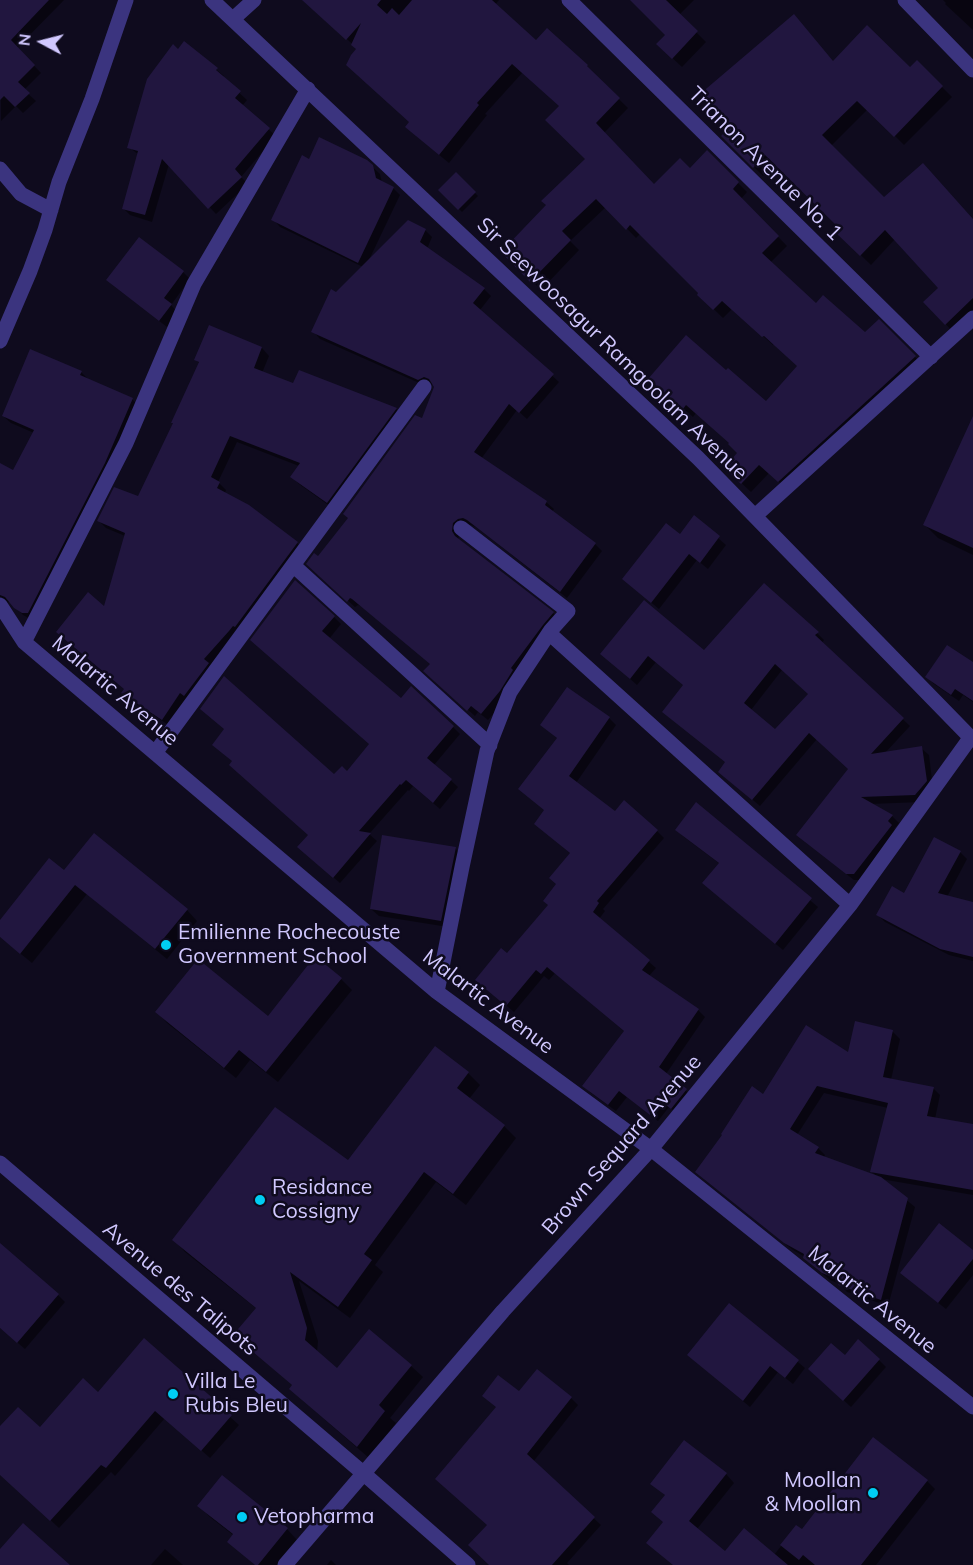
<!DOCTYPE html>
<style>
body{margin:0}
#map{position:relative;width:973px;height:1565px;overflow:hidden;background:#0f0b1e;font-family:Mulish,sans-serif}
canvas{display:block}
.north{position:absolute;left:12px;top:12px;width:60px;height:60px;-webkit-text-stroke:4px #0f0b1e;paint-order:stroke;rotate:277deg;font-size:16px;font-weight:700;line-height:24px;text-align:center;color:#d1c8ff}
.north::after{content:'';display:block;margin:auto;width:21px;height:27px;background:#d1c8ff;clip-path:polygon(50% 0,100% 100%,50% 72%,0 100%)}
</style>
<div id="map">
<canvas width="973" height="1565"></canvas>
<div class="north">N</div>
</div>
<script>
const context = document.querySelector('canvas').getContext('2d');
context.lineJoin = 'round';
function fillPath(path, color) {
  context.fillStyle = color;
  context.fill(path, 'evenodd');
}
function poly(rows) {
  const path = new Path2D();
  for (const r of rows) {
    path.moveTo(r[0], r[1]);
    for (let i = 2; i < r.length; i += 2) path.lineTo(r[i], r[i + 1]);
  }
  return path;
}
function strokePath(path, color, width, dash) {
  context.strokeStyle = color;
  context.lineWidth = width;
  context.lineCap = dash ? 'butt' : 'round';
  context.setLineDash(dash || []);
  context.stroke(path);
}
function write(font, color, halo, rows, align = 'center') {
  context.font = font + ' Mulish,sans-serif';
  context.lineWidth = 5;
  context.setLineDash([]);
  context.textBaseline = 'middle';
  context.strokeStyle = halo;
  context.fillStyle = color;
  for (const [text, x, y, turn = 0] of rows) {
    context.save();
    context.translate(x, y);
    context.rotate((+turn || 0) * Math.PI / 180);
    context.textAlign = isNaN(turn) ? turn : align;
    if (halo) context.strokeText(text, 0, 0);
    context.fillText(text, 0, 0);
    context.restore();
  }
}
const shadow = poly([
 [0,0,64,0,17,48,41,73,24,90,36,101,23,113,16,106,1,121],
 [320,0,499,0,495,5,536,42,587,66,596,75,595,76,628,108,604,133,654,186,690,170,707,152,747,192,741,199,787,246,770,263,816,305,865,334,879,321,924,366,788,490,769,473,751,492,735,477,739,453,731,443,696,413,693,417,660,388,766,404,799,366,774,344,773,345,732,309,723,318,699,295,700,293,640,234,636,238,606,207,570,241,579,250,541,290,503,252,548,205,587,159,561,106,523,72,485,114,487,115,449,163,416,136,411,122,358,49,322,17],
 [632,0,694,0,679,15,706,42,682,67,668,54,667,35],
 [943,0,973,0,973,30,945,4,946,3],
 [184,43,224,76,223,78,247,100,242,106,276,136,241,177,248,184,216,214,169,164,152,222,130,215,123,208,139,155,129,147,179,51],
 [917,62,952,97,904,145,868,109,831,146,884,199,973,220,973,317,955,334,925,302,940,288,895,239,871,265,838,233,842,229,775,164,763,176,723,136,834,63,910,69],
 [310,161,366,161,380,174,382,183,393,188,400,195,369,260,425,230,432,237,427,249,484,289,491,296,480,310,559,382,527,419,517,410,481,459,546,502,554,509,552,512,595,544,602,551,567,598,476,527,471,525,465,525,460,530,458,540,553,613,560,620,507,698,488,720,478,712,475,716,432,678,431,664,361,606,358,605,355,607,315,571,318,558,350,519,422,420,436,387,432,384,426,386,320,339,313,331,336,294,363,267,280,227,273,219],
 [456,174,478,196,462,212,440,190],
 [183,272,190,279,171,305,178,313,167,327,115,287,108,280],
 [210,327,262,348,269,356,262,373,294,385,396,409,403,416,334,509,299,484,292,477,299,466,237,442,218,482,226,490,225,493,297,543,304,550,170,726,130,700,123,693,126,689,105,608,125,536,106,528,99,521,138,498,175,424,200,364,196,360],
 [81,372,89,380,132,399,139,406,34,621,23,615,11,602,2,603,0,602,0,464,14,472,34,433,11,423,3,416],
 [973,425,973,555,938,538,924,524],
 [694,517,726,545,708,569,697,560,659,609,631,586,680,536],
 [334,617,341,624,329,639,401,700,453,727,460,734,434,765,458,787,440,809,413,786,409,791,408,790,369,834,377,841,340,883,306,854,309,835,335,776,347,773,371,744,259,647],
 [817,633,824,640,822,643,910,726,885,753,921,748,929,755,933,788,922,802,870,804,892,816,899,823,894,829,898,833,862,880,854,880,805,842,850,769,817,739,760,806,720,772,727,763,685,686,656,662,637,685,602,654,705,652],
 [782,670,810,694,775,731,751,710],
 [973,664,973,702,963,695,959,701,934,684,927,677],
 [568,689,609,718,616,725,576,783,615,813,657,831,664,838,603,909,605,911,599,919,656,968,649,976,698,1010,705,1017,666,1074,693,1097,679,1115,669,1107,658,1121,627,1097,616,1111,591,1093,584,1086,625,1032,555,973,549,980,544,976,514,1012,484,987,507,955,549,906,571,854,536,824,546,811,558,739,542,725],
 [696,804,818,907,783,950,711,890,720,864,684,837,677,830],
 [455,848,462,856,448,927,379,916,371,909],
 [960,852,967,859,947,897,973,903,973,961,949,955,885,922,878,915],
 [65,872,187,910,197,921,167,959,87,894,32,963,0,937,0,922],
 [341,979,352,990,278,1082,250,1060,236,1078,167,1023,157,1012,268,1018],
 [856,1023,893,1032,900,1039,891,1080,933,1088,940,1095,935,1119,973,1126,973,1195,881,1179,915,1207,888,1306,847,1292,840,1284,830,1280,812,1265,805,1257,793,1250,704,1179,763,1096,849,1054],
 [824,1093,888,1108,872,1172,877,1177,824,1158,825,1155,818,1148,797,1135],
 [435,1048,468,1073,480,1085,469,1099,504,1126,516,1138,466,1205,436,1182,375,1265,383,1272,350,1318,299,1281,318,1341,317,1352,337,1370,369,1331,411,1366,423,1377,390,1418,396,1423,369,1458,302,1400,293,1386,235,1335,257,1309,185,1252,174,1240,349,1162],
 [973,1251,973,1275,946,1309,909,1280],
 [0,1257,58,1295,65,1302,25,1349,0,1328],
 [730,1305,805,1368,793,1384,778,1372,750,1407,696,1362],
 [145,1340,239,1425,210,1458,165,1418,115,1476,111,1472,59,1528,0,1473,0,1429,40,1429,98,1394],
 [845,1357,879,1360,886,1367,851,1407,817,1376],
 [519,1394,571,1398,578,1405,533,1462,601,1525,567,1563,569,1565,491,1565,489,1525],
 [685,1442,726,1474,734,1483,697,1529,726,1553,774,1555,796,1527,802,1531,927,1481,935,1489,876,1565,674,1565,665,1523,666,1496,652,1483],
 [199,1506,287,1529,297,1540,277,1565,255,1565,229,1542,233,1535,210,1517],
 [165,1549,183,1565,151,1565],
 [331,1560,336,1565,327,1565]
]);
const building = poly([
 [0,0,49,0,11,40,35,65,18,82,30,93,15,107,4,96,0,100],
 [302,0,381,0,377,5,387,14,392,8,399,15,412,0,492,0,536,40,547,28,588,65,587,66,620,98,596,123,654,184,680,158,690,168,707,150,739,182,733,189,779,236,762,253,816,303,823,295,865,332,879,319,916,356,778,482,759,465,741,484,724,468,737,453,728,444,729,443,686,405,683,409,648,379,686,335,726,370,728,368,766,401,797,366,764,336,762,337,722,301,713,310,697,295,698,293,630,225,626,230,596,199,562,231,571,240,530,282,501,252,546,205,541,201,585,159,545,120,559,106,512,64,477,103,479,105,439,155,405,127,409,122,346,65,351,55,356,49,351,45,361,23,346,40],
 [630,0,666,0,698,31,672,59,656,44,665,35],
 [794,14,833,61,867,25,910,67,917,60,943,86,894,137,857,101,822,135,884,197,923,163,973,219,973,298,945,325,923,302,938,288,885,230,860,256,836,233,840,229,765,155,753,168,721,136,729,128,700,94],
 [184,41,218,68,216,70,241,91,235,98,270,128,235,169,242,177,208,209,162,159,145,215,122,209,138,151,127,148,147,79,173,44,178,49],
 [319,137,367,160,373,165,376,178,394,187,358,263,271,220,302,155,309,159],
 [456,172,476,192,458,210,438,190],
 [408,220,426,229,420,242,485,288,473,303,554,374,519,413,509,404,474,452,547,501,545,505,596,543,560,592,467,520,463,518,458,519,453,523,452,531,455,536,554,612,543,625,511,668,513,670,500,691,481,714,471,706,467,711,423,671,430,664,352,599,350,598,347,602,306,564,314,553,318,556,348,518,343,514,415,415,422,418,434,387,429,379,424,377,418,380,311,332,331,289,336,292],
 [139,237,184,271,164,298,172,304,159,321,106,280],
 [209,325,262,347,254,368,293,383,299,370,397,408,327,503,290,477,300,463,230,436,211,477,220,482,217,488,249,505,298,542,235,627,233,626,229,631,204,659,209,663,184,696,180,693,162,720,121,693,124,689,56,632,88,592,104,606,125,533,97,521,114,487,138,496,173,423,171,423,199,362,194,360],
 [30,349,82,371,80,375,133,398,105,463,28,613,22,613,14,608,5,597,0,595,0,463,13,470,34,430,2,416],
 [973,416,973,548,923,525],
 [694,515,720,536,700,563,689,554,651,603,622,579,666,523,680,534],
 [295,580,335,616,322,631,401,698,411,686,454,726,427,758,452,779,433,803,406,780,401,785,400,784,359,831,371,833,333,878,297,847,308,835,229,765,232,761,212,745,224,729,200,709,224,676,334,774,342,766,347,771,369,744,250,640],
 [764,583,819,632,815,635,904,718,871,754,922,746,927,781,915,795,861,797,893,815,888,821,892,825,854,874,846,874,796,835,848,769,809,733,752,800,718,772,725,762,662,712,683,685,648,656,630,679,600,654,644,600,704,650],
 [775,664,808,694,775,729,744,703],
 [947,645,973,662,973,701,955,689,951,695,925,677],
 [567,687,610,717,569,776,615,811,624,800,658,830,597,901,599,903,593,912,650,960,642,970,699,1009,659,1067,687,1089,671,1109,661,1101,650,1115,619,1091,608,1105,582,1086,624,1031,547,967,541,974,536,970,506,1006,475,980,501,948,507,953,548,905,543,901,556,884,549,878,570,853,534,824,544,810,518,789,557,738,540,725],
 [696,802,812,898,775,944,702,883,719,863,675,830],
 [94,833,188,909,155,949,75,885,20,954,0,937,0,920,49,858,64,870],
 [382,835,456,847,441,921,370,909],
 [934,837,961,851,938,893,973,902,973,957,940,949,876,915,892,886,904,893],
 [315,956,342,978,266,1072,239,1050,224,1068,155,1012,198,959,268,1016],
 [855,1021,893,1030,883,1077,934,1087,927,1116,973,1124,973,1190,870,1172,888,1103,817,1086,790,1129,819,1147,815,1153,881,1177,908,1198,881,1300,838,1285,840,1280,822,1273,803,1258,804,1254,784,1243,695,1172,722,1135,721,1134,752,1086,763,1094,806,1025,848,1052],
 [435,1046,469,1072,457,1088,505,1125,453,1194,424,1172,364,1254,372,1260,338,1307,290,1272,307,1328,305,1340,337,1368,369,1329,412,1365,379,1405,385,1411,357,1447,289,1389,292,1385,233,1335,256,1308,172,1240,275,1107,348,1160],
 [939,1223,973,1250,973,1259,938,1303,900,1273],
 [0,1243,59,1294,17,1343,0,1328],
 [729,1303,799,1360,785,1378,770,1366,743,1401,687,1355],
 [144,1338,232,1415,201,1451,155,1411,106,1468,101,1465,50,1521,0,1475,0,1426,18,1407,40,1427,83,1378,98,1392],
 [858,1339,880,1359,843,1401,808,1369,831,1343,845,1355],
 [537,1369,572,1397,527,1454,595,1517,552,1565,489,1565,468,1545,487,1525,435,1479,496,1407,482,1396,498,1375,519,1391],
 [873,1437,928,1480,861,1565,815,1565,803,1555,799,1560,780,1545,796,1525,802,1529],
 [684,1440,727,1473,689,1521,725,1551,744,1528,788,1565,673,1565,646,1543,663,1522,651,1512,665,1495,650,1484],
 [222,1475,288,1528,258,1565,255,1565,227,1542,233,1534,197,1506],
 [23,1523,70,1565,0,1565,0,1549]
]);
const minor = poly([
 [212,0,698,458,973,740],
 [569,0,931,357],
 [905,0,973,70],
 [233,19,254,0],
 [0,169,21,194,51,210],
 [0,341,30,271,45,230,59,182,92,99,126,0],
 [755,516,973,318],
 [293,565,490,745],
 [0,605,24,642,437,992,651,1149,973,1407],
 [549,633,850,905],
 [24,642,126,443,194,284,308,89],
 [155,753,424,387],
 [437,992,462,867,487,751,510,692,551,630,568,611,461,528],
 [0,1163,363,1473,468,1565],
 [285,1565,503,1311,651,1149,850,905,971,737]
]);
const markers = [
 [166,945,6,"#00cdf3"],
 [260,1200,6,"#00cdf3"],
 [173,1394,6,"#00cdf3"],
 [873,1493,6,"#00cdf3"],
 [242,1517,6,"#00cdf3"]
];
const streetNames = [
 ["Trianon Avenue No. 1",765,164,45],
 ["Sir Seewoosagur Ramgoolam Avenue",612,349,44],
 ["Malartic Avenue",115,691,40],
 ["Malartic Avenue",488,1002,37],
 ["Brown Sequard Avenue",622,1145,-49],
 ["Avenue des Talipots",180,1289,40],
 ["Malartic Avenue",872,1300,39]
];
const poiNames = [
 ["Emilienne Rochecouste",178,933],
 ["Government School",178,957],
 ["Residance",272,1188],
 ["Cossigny",272,1212],
 ["Villa Le",185,1382],
 ["Rubis Bleu",185,1406],
 ["Moollan",861,1481,"right"],
 ["& Moollan",861,1505,"right"],
 ["Vetopharma",254,1517]
];
fillPath(shadow, '#0007');
fillPath(building, '#21163f');
strokePath(minor, '#3b347f', 15);
for (const [x, y, r, color] of markers) {
  const dot = new Path2D();
  dot.arc(x, y, r, 0, 2 * Math.PI);
  context.fillStyle = color;
  context.fill(dot);
  strokePath(dot, '#0f0b1e', 2);
}
write('21px', '#d1c8ff', '#0f0b1e', streetNames);
write('21px', '#d1c8ff', '#0f0b1e', poiNames, 'left');
</script>
